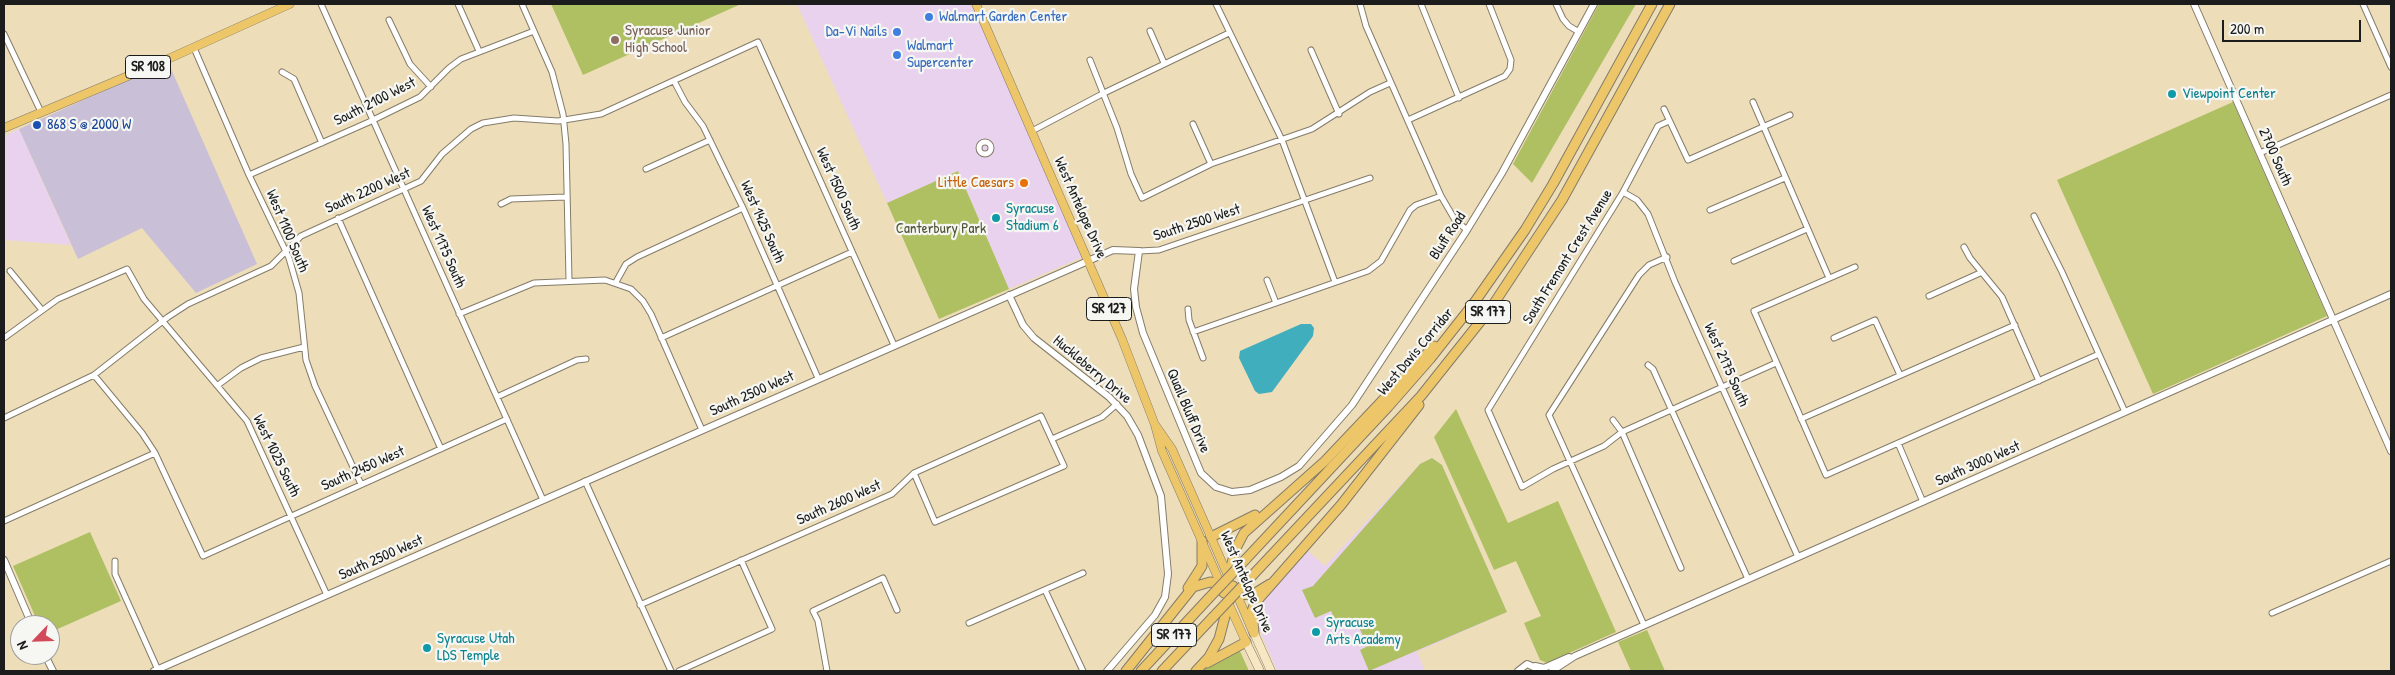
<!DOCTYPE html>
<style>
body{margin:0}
#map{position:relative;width:2395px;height:675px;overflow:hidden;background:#edddb9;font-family:"Patrick Hand",sans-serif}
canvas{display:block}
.frame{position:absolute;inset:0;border:5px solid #1c1c1c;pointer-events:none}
.north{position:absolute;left:10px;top:615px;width:50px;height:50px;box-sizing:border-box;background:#f6f6f2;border:1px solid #9f9f9c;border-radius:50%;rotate:246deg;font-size:14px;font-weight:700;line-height:20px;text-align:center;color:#1c1c1c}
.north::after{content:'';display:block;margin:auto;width:18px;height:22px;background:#d1495b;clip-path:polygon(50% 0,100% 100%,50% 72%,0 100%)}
.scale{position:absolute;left:2222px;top:20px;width:139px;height:22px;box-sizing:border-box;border:2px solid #1c1c1c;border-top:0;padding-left:6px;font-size:15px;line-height:18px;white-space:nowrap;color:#1c1c1c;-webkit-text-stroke:4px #f6f6f2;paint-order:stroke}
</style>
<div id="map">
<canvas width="2395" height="675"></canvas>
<div class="frame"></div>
<div class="north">N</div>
<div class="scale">200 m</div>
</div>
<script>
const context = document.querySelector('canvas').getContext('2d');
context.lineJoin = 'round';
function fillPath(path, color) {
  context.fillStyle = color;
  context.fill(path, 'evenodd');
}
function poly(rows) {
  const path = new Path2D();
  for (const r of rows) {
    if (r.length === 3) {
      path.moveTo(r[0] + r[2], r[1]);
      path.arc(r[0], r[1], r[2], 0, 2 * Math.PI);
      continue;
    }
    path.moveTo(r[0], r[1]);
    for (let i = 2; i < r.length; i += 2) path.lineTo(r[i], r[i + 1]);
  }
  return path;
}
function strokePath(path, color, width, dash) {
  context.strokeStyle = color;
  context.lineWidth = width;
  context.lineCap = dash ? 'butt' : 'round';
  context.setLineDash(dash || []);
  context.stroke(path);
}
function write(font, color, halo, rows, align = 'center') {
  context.font = font + ' "Patrick Hand",sans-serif';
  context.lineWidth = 4.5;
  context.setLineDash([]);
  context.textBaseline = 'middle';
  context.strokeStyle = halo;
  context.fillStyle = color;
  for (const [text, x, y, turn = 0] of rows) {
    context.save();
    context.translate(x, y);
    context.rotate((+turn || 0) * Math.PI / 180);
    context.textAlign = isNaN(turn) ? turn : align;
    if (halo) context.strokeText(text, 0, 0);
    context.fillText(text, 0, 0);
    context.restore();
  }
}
const built = poly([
 [797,4,971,4,1085,256,1009,289,958,171,887,203],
 [19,129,71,245,4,240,4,136],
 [1432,458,1442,465,1507,612,1417,652,1425,671,1277,671,1256,622,1254,613,1259,603,1308,551,1325,566,1420,464]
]);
const industrial = poly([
 [168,62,257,264,196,293,142,228,78,259,19,129]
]);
const green = poly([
 [551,4,741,4,583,75],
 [1599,4,1636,4,1532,183,1513,164],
 [2233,102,2327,316,2153,394,2057,180],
 [958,171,1009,289,939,319,887,203],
 [1456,409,1508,523,1558,501,1616,632,1547,663,1540,660,1524,623,1541,616,1516,561,1494,570,1434,437],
 [1432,458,1442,465,1507,612,1369,671,1360,650,1368,646,1356,621,1339,628,1331,611,1315,618,1302,590,1313,586,1420,464],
 [90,532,121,601,53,631,54,635,50,636,50,625,39,625,13,566],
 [1647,630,1665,671,1631,671,1618,642],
 [1239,649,1249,671,1202,671,1219,659]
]);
const water = poly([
 [1301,324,1311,324,1314,328,1313,336,1272,392,1259,394,1255,391,1239,358,1240,351]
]);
const minor = poly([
 [321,4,543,500],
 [458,4,479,51],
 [522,4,552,72,563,114,566,144,569,280],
 [1216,4,1282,140,1335,282],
 [1360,4,1366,26,1441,196,1455,220,1467,230],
 [1421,4,1459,98],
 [1556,4,1563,19,1569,26,1579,32],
 [2363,4,2391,67],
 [389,20,410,64,431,87],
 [1150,31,1164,63],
 [4,34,41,112],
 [194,48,249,175,289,258,299,293,306,360,315,386,361,484],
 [1311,50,1339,114],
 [1090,60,1117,128,1131,174,1142,198,1211,164,1312,129,1370,92,1390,83],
 [282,72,294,79,322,143],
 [674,81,685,102,703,126,743,208,818,378],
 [1753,102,1829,278],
 [1664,109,1688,160,1790,115],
 [1408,120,1505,76,1510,69,1511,60,1489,4],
 [1669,121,1658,126,1623,192,1488,410,1522,487,1553,469,1604,446,1622,432,1776,363],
 [1193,124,1211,164],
 [1032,131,1104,93,1229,33],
 [985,148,6],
 [2260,153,2391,95],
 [646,169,710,140],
 [249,175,369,122,420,97,449,68,461,59,534,31],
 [1623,192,1637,200,1648,214,1675,282,1798,557],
 [501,204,511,199,566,197],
 [1710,210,1785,178],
 [2034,216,2062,272,2125,412],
 [338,218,441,449],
 [1964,247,1970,258,2002,297,2039,381],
 [1139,251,1159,250,1370,178],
 [1734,261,1807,229],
 [1855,267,1754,311,1826,475,2099,354],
 [10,271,42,310],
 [1267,280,1276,303],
 [616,282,626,264,637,257,743,208],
 [1929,296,1980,273],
 [1188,309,1189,320,1203,358],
 [459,314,534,283,605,280,631,289,643,301,651,314,702,430],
 [1193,332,1368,271,1381,261,1410,210,1416,205,1441,196],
 [4,338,58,299,127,269,144,299,247,421,327,595],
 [661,338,852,252],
 [1834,338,1875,320,1900,375],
 [1648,365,1653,369,1748,579],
 [94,375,142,433,155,453,203,556,507,419],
 [218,385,241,368,261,358,304,347],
 [497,397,577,360,586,359],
 [4,418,94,375,168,317,188,304,271,266,301,236,421,181,442,154,471,129,483,123,514,118,558,121,601,114,758,42,894,345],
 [1801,419,2015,325],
 [1613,420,1622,432,1681,568],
 [1052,439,1102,417,1117,404],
 [1898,443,1923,502],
 [585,481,671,671],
 [4,521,155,453],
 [115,561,115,574,158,670],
 [1045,590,1083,671],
 [640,605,892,494,914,473,1041,416,1064,466,935,522,914,473],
 [2272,613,2391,561],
 [969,623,1083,573],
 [1644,625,1549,415,1639,275,1649,265,1667,257],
 [679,671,772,629,741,560],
 [827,671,818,621,813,611,883,578,897,610]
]);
const tertiary = poly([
 [2194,4,2391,451],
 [1009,295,1023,325,1034,338,1109,397,1127,416,1138,435,1161,496,1168,574,1165,597,1155,615,1107,671],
 [4,560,32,625],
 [45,655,53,671],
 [1535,666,1544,668,1569,657],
 [154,671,1113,250,1139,251,1134,289,1136,307,1143,333,1201,473,1216,487,1232,492,1250,490,1281,477,1299,466,1352,405,1467,230,1502,173,1594,4],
 [1518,671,1527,664,1538,669],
 [1552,671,1575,656,2391,294]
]);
const secondary = poly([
 [1254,633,1271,671],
 [1246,642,1260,671]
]);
const primary = poly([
 [976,4,1122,339,1155,425,1162,451,1222,587],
 [4,128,159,63,290,4],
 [1156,426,1172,449,1229,578],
 [1235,590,1252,630],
 [1227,600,1246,642]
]);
const motorway = poly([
 [1211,537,1255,515],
 [1245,560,1388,407,1430,359,1474,303,1525,230,1553,184,1652,4],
 [1250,578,1421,396,1491,308,1562,200,1670,4],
 [1270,584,1252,595,1224,593,1236,548,1244,533,1325,461,1434,346],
 [1188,588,1202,566,1202,541],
 [1254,633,1252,611,1255,603,1341,505,1419,405],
 [1207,663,1246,642],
 [1126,671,1193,587,1210,582,1233,586,1219,639,1209,657,1196,671],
 [1141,671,1208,599],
 [1162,671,1213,617]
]);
const motorwayBridge = poly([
 [1208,599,1245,560],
 [1213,617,1250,578]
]);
const markers = [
 [929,17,5,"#3f7fe0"],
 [897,32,5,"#3f7fe0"],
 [615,40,5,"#8d6e63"],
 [897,55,5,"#3f7fe0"],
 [2172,94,5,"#0f9aa8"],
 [37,125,5,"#1a4fb4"],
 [1024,183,5,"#e8710a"],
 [996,218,5,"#0f9aa8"],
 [1316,632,5,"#0f9aa8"],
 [427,648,5,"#0f9aa8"]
];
const shields = [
 [148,67,45],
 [1109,309,45],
 [1488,312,45],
 [1174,635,45]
];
const shieldNames = [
 ["SR 108",148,67],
 ["SR 127",1109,309],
 ["SR 177",1488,312],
 ["SR 177",1174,635]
];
const shopNames = [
 ["Walmart Garden Center",939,17],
 ["Da-Vi Nails",887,32,"right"],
 ["Walmart",907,46],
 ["Supercenter",907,63]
];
const educationNames = [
 ["Syracuse Junior",625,31],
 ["High School",625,48]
];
const cultureNames = [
 ["Viewpoint Center",2182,94],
 ["Syracuse",1006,209],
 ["Stadium 6",1006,226],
 ["Syracuse",1326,623],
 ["Arts Academy",1326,640],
 ["Syracuse Utah",437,639],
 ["LDS Temple",437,656]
];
const streetNames = [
 ["South 2100 West",375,102,-27],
 ["2700 South",2275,157,66],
 ["West 1500 South",838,189,66],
 ["South 2200 West",368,191,-24],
 ["West Antelope Drive",1080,208,66],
 ["West 1425 South",762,222,66],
 ["South 2500 West",1197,223,-18],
 ["West 1100 South",287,231,67],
 ["Bluff Road",1448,236,-57],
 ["West 1175 South",443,247,66],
 ["South Fremont Crest Avenue",1568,257,-58],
 ["West Davis Corridor",1416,352,-50],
 ["West 2175 South",1726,365,66],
 ["Huckleberry Drive",1092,370,40],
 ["South 2500 West",752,394,-24],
 ["Quail Bluff Drive",1188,411,67],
 ["West 1025 South",276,456,64],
 ["South 3000 West",1978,464,-24],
 ["South 2450 West",363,469,-24],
 ["South 2600 West",839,503,-24],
 ["South 2500 West",381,558,-24],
 ["West Antelope Drive",1246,582,66]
];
const transitNames = [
 ["868 S @ 2000 W",47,125]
];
const foodNames = [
 ["Little Caesars",1014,183]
];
const parkNames = [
 ["Canterbury Park",941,229]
];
fillPath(built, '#e9d2ee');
fillPath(industrial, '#c9bfd7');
fillPath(green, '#afc063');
fillPath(water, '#40aebd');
strokePath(minor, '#847c6a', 7);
strokePath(tertiary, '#847c6a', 8);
strokePath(secondary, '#847c6a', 9);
strokePath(primary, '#847c6a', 9);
strokePath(motorway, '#847c6a', 11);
strokePath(minor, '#fff', 5);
strokePath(tertiary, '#fff', 6);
strokePath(secondary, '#f7e8c3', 8);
strokePath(primary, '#ecc669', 8);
strokePath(motorway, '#ecc669', 9);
strokePath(motorwayBridge, '#847c6a', 11, []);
strokePath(motorwayBridge, '#ecc669', 9);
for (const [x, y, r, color] of markers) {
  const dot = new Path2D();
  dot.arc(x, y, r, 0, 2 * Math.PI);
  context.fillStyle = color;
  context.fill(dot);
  strokePath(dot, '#f6f6f2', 2);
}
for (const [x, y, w] of shields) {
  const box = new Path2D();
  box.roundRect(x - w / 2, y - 11.5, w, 23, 4);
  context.fillStyle = '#f6f6f2';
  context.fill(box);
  strokePath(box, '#1c1c1c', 1);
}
write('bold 14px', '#1c1c1c', null, shieldNames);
write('15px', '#366cbe', '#f6f6f2', shopNames, 'left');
write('15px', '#785e54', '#f6f6f2', educationNames, 'left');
write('15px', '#0d838f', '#f6f6f2', cultureNames, 'left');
write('15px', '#1c1c1c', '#f6f6f2', streetNames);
write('15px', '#164399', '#f6f6f2', transitNames, 'left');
write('15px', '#c56008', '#f6f6f2', foodNames, 'right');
write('15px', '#4f5535', '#f6f6f2', parkNames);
</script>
